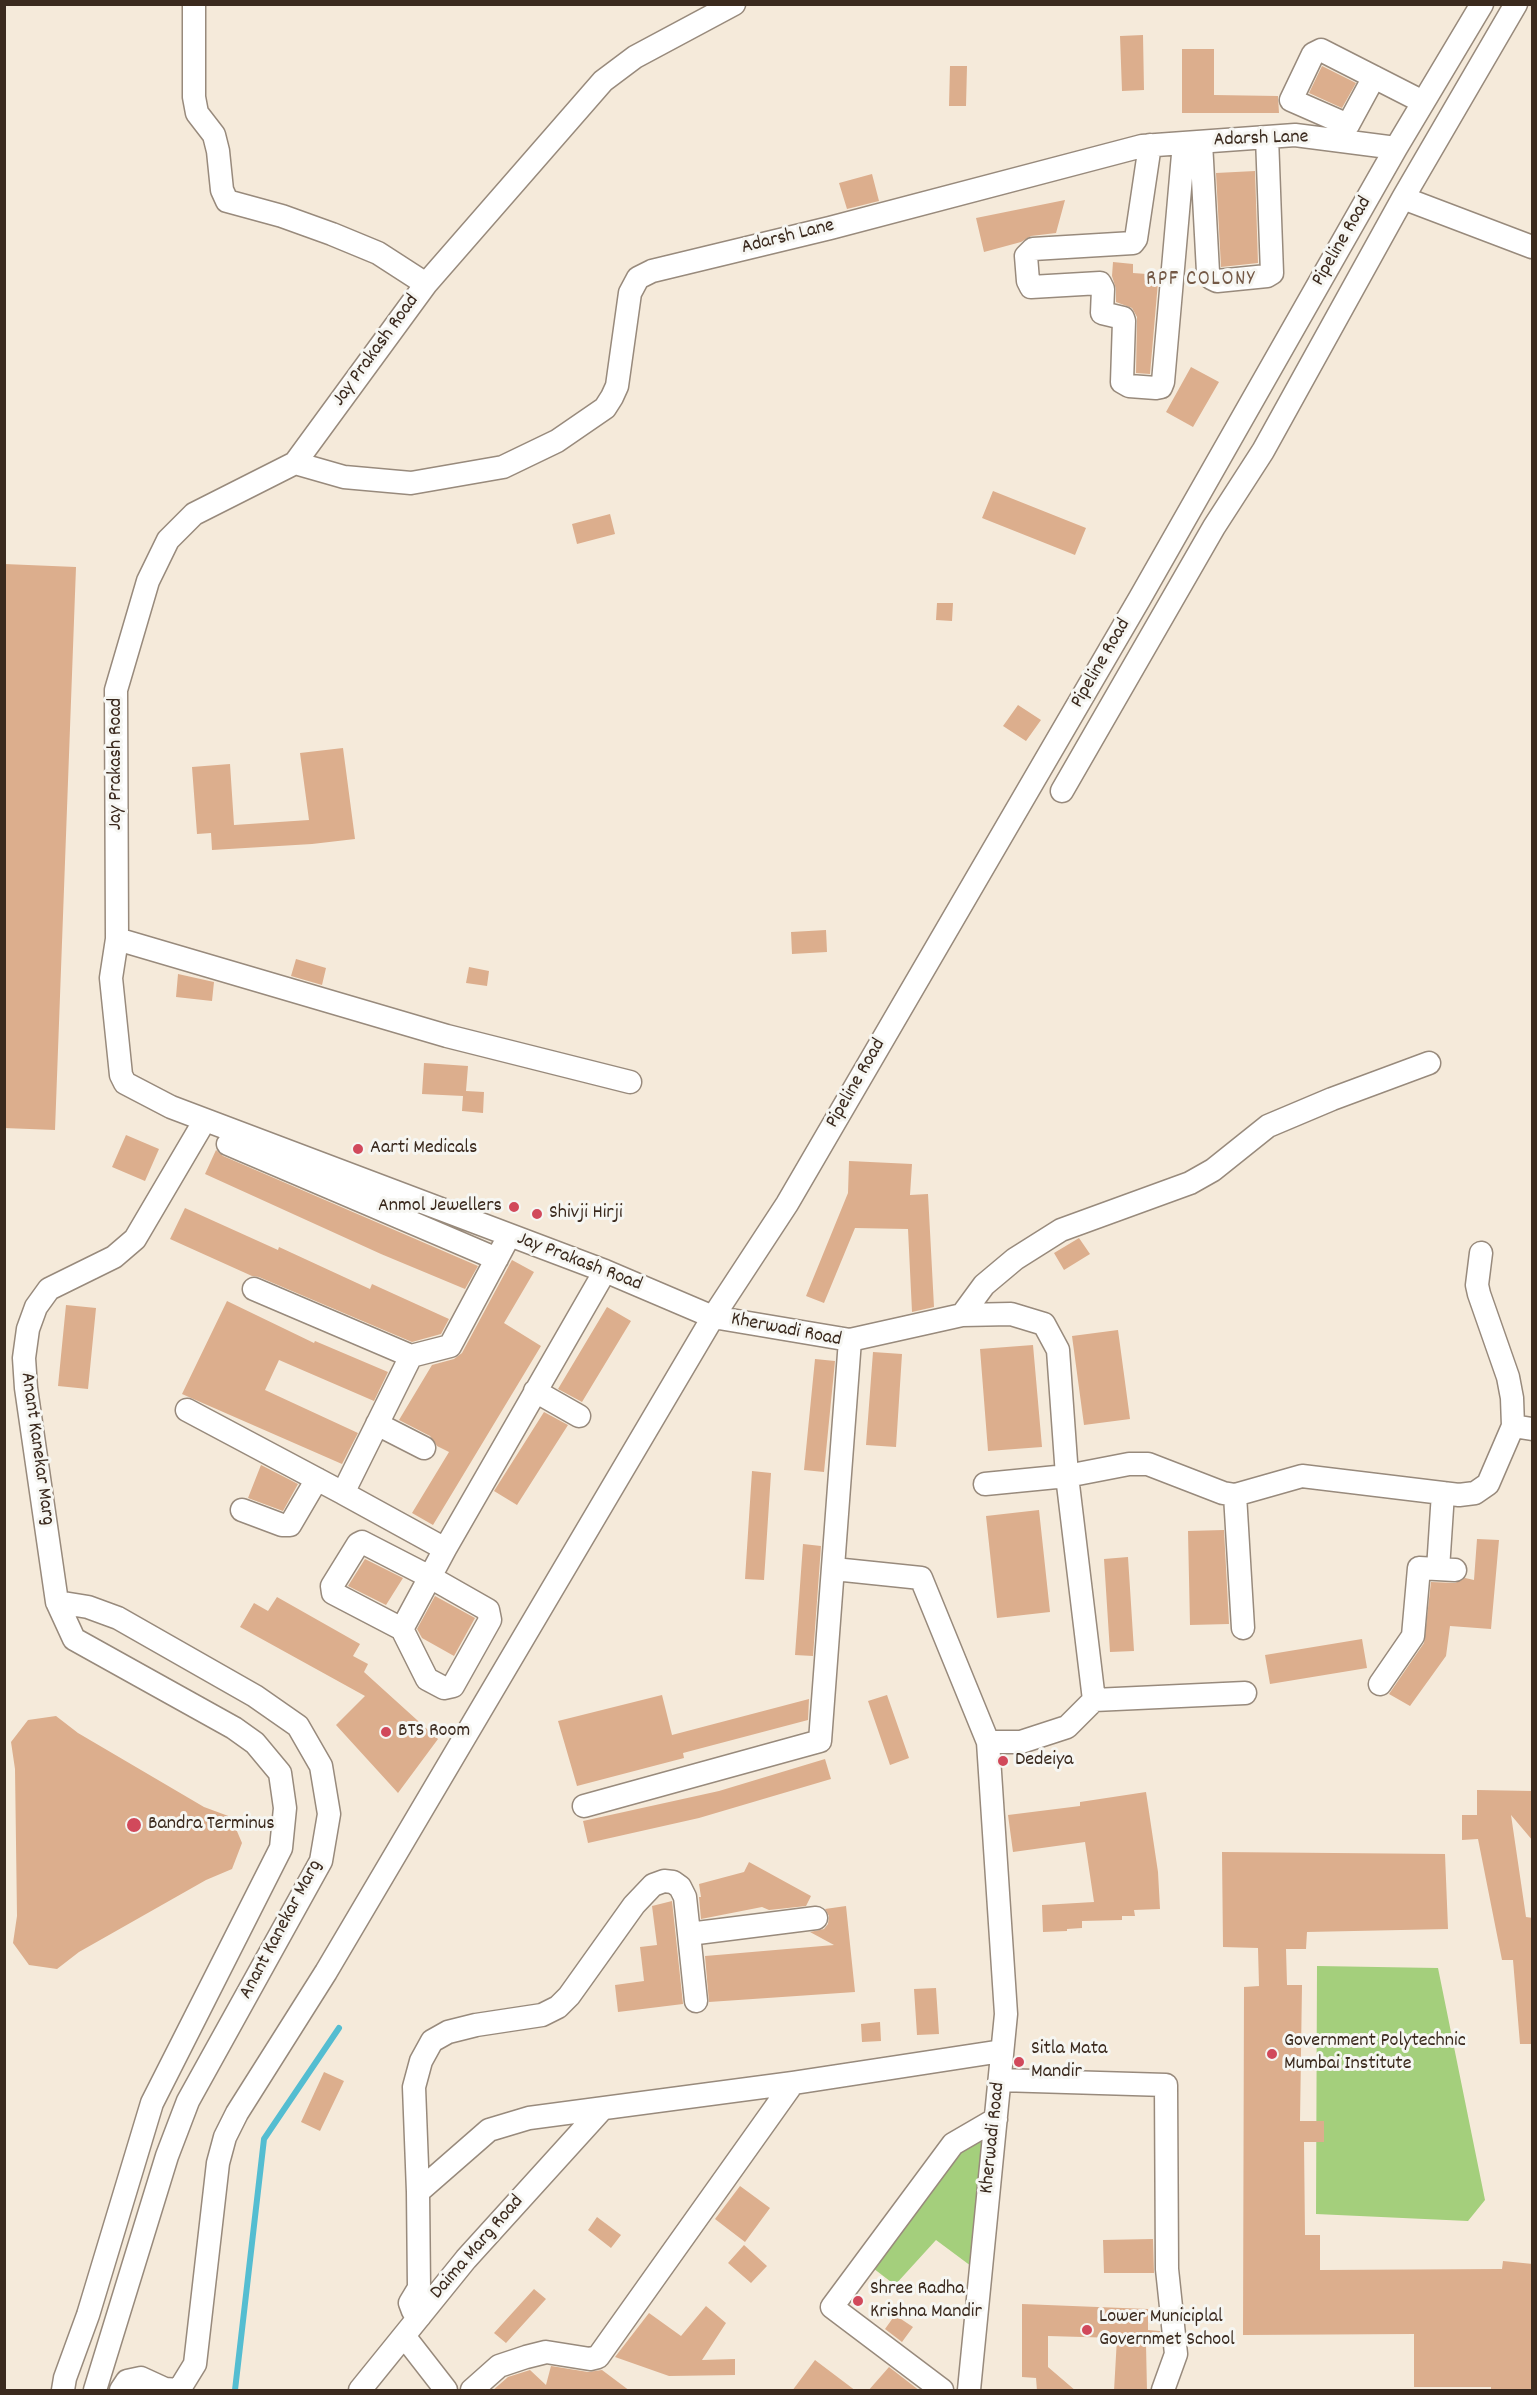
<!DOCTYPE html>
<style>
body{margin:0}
#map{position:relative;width:1537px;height:2395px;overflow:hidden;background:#f5eada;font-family:Dekko,sans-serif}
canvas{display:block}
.frame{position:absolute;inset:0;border:6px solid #3b2a1e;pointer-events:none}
</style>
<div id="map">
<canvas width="1537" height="2395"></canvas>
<div class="frame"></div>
</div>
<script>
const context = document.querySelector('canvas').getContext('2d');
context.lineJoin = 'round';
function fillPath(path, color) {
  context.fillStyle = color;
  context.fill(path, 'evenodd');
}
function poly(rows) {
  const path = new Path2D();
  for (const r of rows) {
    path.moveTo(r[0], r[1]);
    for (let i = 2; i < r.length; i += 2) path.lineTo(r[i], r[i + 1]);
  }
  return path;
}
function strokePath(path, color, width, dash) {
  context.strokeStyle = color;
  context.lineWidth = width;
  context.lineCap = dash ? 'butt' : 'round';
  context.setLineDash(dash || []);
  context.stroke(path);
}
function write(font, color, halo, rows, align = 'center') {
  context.font = font + ' Dekko,sans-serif';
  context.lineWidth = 6;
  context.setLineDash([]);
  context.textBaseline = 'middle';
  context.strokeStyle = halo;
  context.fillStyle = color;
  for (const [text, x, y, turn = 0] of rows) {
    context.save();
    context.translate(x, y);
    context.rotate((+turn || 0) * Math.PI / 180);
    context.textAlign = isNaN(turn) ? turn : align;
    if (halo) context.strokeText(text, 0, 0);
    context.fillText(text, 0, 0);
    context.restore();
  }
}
const green = poly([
 [1317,1966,1438,1968,1485,2200,1468,2221,1316,2214],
 [987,2135,975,2269,936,2240,895,2285,869,2265,956,2149]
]);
const stream = poly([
 [235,2390,264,2139,339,2028]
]);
const building = poly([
 [1143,35,1144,90,1122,91,1120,36],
 [1182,49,1214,49,1214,95,1278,96,1279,113,1182,113],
 [950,66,967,66,966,106,949,106],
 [1322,66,1356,83,1342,108,1309,93],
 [1255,171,1258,263,1221,267,1216,173],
 [872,174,879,201,847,209,839,183],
 [1065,200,1056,233,1031,236,1021,242,984,252,976,218],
 [1113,262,1133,264,1133,273,1147,274,1147,281,1158,282,1150,374,1136,373,1137,317,1132,308,1116,302,1116,289,1112,276],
 [1191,367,1219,382,1193,427,1166,412],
 [993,491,1086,528,1075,555,982,518],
 [610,514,615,534,577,544,572,524],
 [4,564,76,567,55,1130,4,1128],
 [937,603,953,603,952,621,936,620],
 [1018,705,1041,720,1026,741,1003,726],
 [343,748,355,839,312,844,212,850,211,833,197,834,192,767,230,764,234,825,309,820,300,753],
 [826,930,827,952,792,954,791,932],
 [296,959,326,968,322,985,291,976],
 [469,967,489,971,487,986,466,983],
 [178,974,214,982,212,1001,176,997],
 [424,1063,468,1066,466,1091,484,1092,483,1113,462,1111,463,1096,422,1094],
 [126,1135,159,1149,145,1181,112,1167],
 [216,1150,223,1156,478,1266,465,1289,381,1254,205,1174],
 [849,1161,912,1164,910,1195,928,1194,934,1307,912,1312,908,1229,855,1228,824,1303,806,1296,848,1193],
 [185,1208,278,1250,279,1247,370,1289,372,1284,449,1319,441,1334,412,1342,259,1277,252,1276,170,1239],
 [1079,1238,1090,1254,1064,1270,1054,1253],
 [512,1260,534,1272,504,1323,541,1346,433,1525,412,1513,449,1452,437,1446,430,1436,399,1420,432,1365,454,1359,462,1353],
 [227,1301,314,1343,315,1341,388,1372,374,1401,279,1360,265,1390,358,1433,342,1464,182,1394],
 [66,1305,96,1308,88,1389,58,1386],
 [607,1307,631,1321,582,1402,558,1389],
 [1118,1330,1130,1419,1084,1425,1072,1336],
 [1033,1345,1042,1447,988,1451,980,1349],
 [873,1352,902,1354,896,1447,866,1445],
 [815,1359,835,1361,824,1472,804,1470],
 [544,1412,568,1425,517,1505,494,1491],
 [261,1465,298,1484,283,1511,248,1498],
 [752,1471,771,1473,764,1580,745,1579],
 [1039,1510,1050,1612,997,1618,986,1516],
 [1224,1530,1229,1624,1190,1625,1188,1531],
 [1477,1539,1499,1540,1491,1629,1450,1626,1446,1656,1410,1706,1389,1694,1424,1643,1431,1582,1455,1583,1465,1578,1474,1580],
 [803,1544,821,1546,813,1656,795,1655],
 [1128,1557,1134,1651,1110,1652,1104,1559],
 [365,1559,403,1578,386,1605,348,1586],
 [435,1596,475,1618,454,1656,422,1638,417,1629],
 [277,1597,360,1644,353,1656,368,1664,364,1672,438,1739,398,1793,336,1725,365,1696,240,1627,254,1603,268,1611],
 [1362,1639,1367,1668,1270,1684,1265,1655],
 [662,1695,672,1735,809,1699,808,1720,683,1753,684,1758,577,1786,558,1721],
 [887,1695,909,1758,890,1765,868,1701],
 [56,1716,78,1733,204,1807,231,1817,242,1843,232,1869,206,1880,79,1952,57,1969,29,1965,13,1943,17,1916,15,1769,11,1742,28,1720],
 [825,1759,831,1779,699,1818,588,1843,583,1821,719,1791],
 [1477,1790,1533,1791,1533,1841,1511,1815,1526,1917,1533,1918,1533,2044,1520,2044,1513,1960,1502,1960,1478,1839,1462,1840,1462,1815,1477,1815],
 [1146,1792,1158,1872,1160,1909,1134,1910,1135,1916,1122,1916,1122,1920,1082,1921,1082,1928,1067,1929,1067,1931,1043,1932,1042,1905,1094,1902,1085,1842,1013,1852,1008,1815,1080,1806,1080,1802],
 [1222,1852,1445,1854,1448,1929,1307,1932,1306,1949,1286,1949,1287,1985,1302,1985,1300,2121,1324,2121,1324,2142,1304,2142,1305,2235,1320,2235,1320,2270,1502,2269,1503,2261,1533,2264,1531,2391,1491,2391,1491,2387,1414,2387,1414,2334,1243,2335,1244,1987,1259,1986,1258,1948,1223,1947],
 [749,1862,811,1896,806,1906,769,1910,762,1907,701,1919,699,1897,701,1897,699,1884,744,1872],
 [672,1901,683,2004,618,2012,615,1985,644,1981,640,1947,657,1945,652,1906],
 [846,1906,855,1992,709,2002,705,1956,834,1945,810,1932,824,1929,828,1924,829,1916,825,1909],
 [936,1988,939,2034,917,2035,914,1989],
 [880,2022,881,2041,862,2042,861,2024],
 [324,2072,344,2081,320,2131,301,2122],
 [740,2186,770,2208,745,2242,715,2219],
 [597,2217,621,2235,611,2248,588,2230],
 [1153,2239,1154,2273,1104,2273,1103,2240],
 [744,2245,767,2266,751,2283,728,2263],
 [534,2289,546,2299,506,2343,494,2333],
 [1022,2304,1148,2309,1148,2330,1160,2331,1161,2337,1146,2344,1147,2391,1114,2391,1117,2338,1048,2336,1048,2367,1076,2391,1037,2391,1036,2378,1022,2377],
 [706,2306,726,2323,702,2360,735,2359,735,2375,669,2376,615,2357,649,2313,681,2336],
 [895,2315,913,2327,902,2342,885,2329],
 [815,2360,856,2391,792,2391],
 [551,2366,588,2372,602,2370,630,2391,492,2391,508,2377,530,2370,546,2385],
 [889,2367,920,2391,868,2391]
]);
const minor = poly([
 [194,4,194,97,197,113,214,135,218,151,222,190,227,201,282,216,332,234,378,253,426,284],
 [1374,77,1348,125,1291,100,1313,54,1321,50,1423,102],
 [1201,142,1208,272,1211,278,1217,281,1267,276,1272,273,1267,137],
 [1150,145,1136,239,1133,243,1033,249,1026,256,1028,281,1031,287,1100,283,1103,289,1102,313,1123,318,1124,321,1122,382,1129,386,1156,388,1161,387,1163,382,1184,143],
 [1403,198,1516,4],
 [295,463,344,477,411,483,503,467,557,441,605,408,612,397,617,386,630,293,638,278,652,271,830,228,1142,146,1295,135,1396,148],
 [1062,791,1214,527,1263,451,1403,198,1532,247],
 [117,939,447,1036,630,1082],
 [228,1144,497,1259],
 [509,1236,450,1346,411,1356,343,1493,445,1549,605,1271],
 [1481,1253,1477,1285,1479,1294,1508,1377,1512,1398,1513,1426,1532,1429],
 [254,1289,411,1356],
 [962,1315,984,1285,1015,1259,1061,1230,1190,1183,1213,1170,1268,1126,1332,1099,1429,1063],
 [850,1340,962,1315,1011,1314,1044,1324,1058,1350,1067,1476,1094,1700],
 [535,1391,579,1416],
 [187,1410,343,1493],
 [377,1424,424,1448],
 [985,1484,1067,1476,1129,1464,1148,1464,1223,1493,1235,1495,1302,1476,1459,1495,1475,1493,1488,1484,1513,1426],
 [1235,1495,1243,1628],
 [242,1510,282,1525,290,1525,317,1479],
 [834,1569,921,1578,988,1742,1006,2014,969,2390],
 [1438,1569,1443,1493],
 [57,1602,88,1607,118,1618,255,1696,298,1726,321,1766,329,1814,321,1861,188,2101,167,2156,95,2390],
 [402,1629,333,1593,332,1586,358,1544,362,1542,430,1577,488,1610,490,1620,453,1686,444,1688,427,1679,402,1629,430,1577,445,1549],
 [1380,1684,1413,1636,1419,1568,1455,1570],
 [988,1742,1021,1742,1067,1727,1094,1700,1245,1693],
 [584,1806,820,1741,850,1340,713,1317,605,1271,171,1107,125,1083,121,1075,111,978,117,939,116,690,148,581,168,540,194,514,295,463,426,284,603,81,635,57,734,4],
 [816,1918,689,1934,685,1897,680,1887,673,1882,664,1881,653,1885,634,1905,569,1996,558,2007,542,2015,476,2025,448,2032,432,2041,421,2061,414,2087,418,2192,489,2130,529,2118,793,2083,1002,2051],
 [689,1934,696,2001],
 [1000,2080,1166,2085,1167,2269,1176,2354,1163,2390],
 [418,2192,419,2288,410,2303,413,2311,420,2316],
 [404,2336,446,2390],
 [63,2390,65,2378,88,2315,152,2103,281,1848,285,1808,280,1773,255,1743,234,1728,74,1639,57,1602,26,1388,24,1358,28,1329,36,1307,49,1289,114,1257,135,1239,205,1120],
 [121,2390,127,2381,141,2378,165,2389,179,2390,195,2364,218,2163,225,2137,237,2113,326,1972,713,1317,787,1204,1140,598,1396,148,1482,4],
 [360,2390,466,2259,602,2109],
 [472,2390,499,2366,526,2357,546,2352,590,2359,598,2357,793,2083],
 [942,2390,832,2307,953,2144,996,2119]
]);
const markers = [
 [358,1149,6,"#d1495b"],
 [514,1207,6,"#d1495b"],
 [537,1214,6,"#d1495b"],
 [386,1732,6,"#d1495b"],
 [1003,1761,6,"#d1495b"],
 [134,1825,8,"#d1495b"],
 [1272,2054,6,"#d1495b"],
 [1019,2062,6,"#d1495b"],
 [858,2301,6,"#d1495b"],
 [1087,2330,6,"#d1495b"]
];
const streetNames = [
 ["Adarsh Lane",1261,140,-2],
 ["Adarsh Lane",788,238,-14],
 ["Pipeline Road",1343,242,-60],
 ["Jay Prakash Road",377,351,-54],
 ["Pipeline Road",1102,664,-60],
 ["Jay Prakash Road",117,764,-90],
 ["Pipeline Road",857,1084,-60],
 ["Jay Prakash Road",579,1263,21],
 ["Kherwadi Road",786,1331,11],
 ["Anant Kanekar Marg",36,1449,82],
 ["Anant Kanekar Marg",282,1930,-62],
 ["Kherwadi Road",994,2138,-84],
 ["Daima Marg Road",478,2248,-49]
];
const poiNames = [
 ["Aarti Medicals",370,1149],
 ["Anmol Jewellers",502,1207,"right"],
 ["Shivji Hirji",549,1214],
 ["BTS Room",398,1732],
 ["Dedeiya",1015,1761],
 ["Bandra Terminus",148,1825],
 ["Government Polytechnic",1284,2042],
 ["Mumbai Institute",1284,2065],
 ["Sitla Mata",1031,2050],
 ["Mandir",1031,2073],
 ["Shree Radha",870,2290],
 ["Krishna Mandir",870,2313],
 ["Lower Municiplal",1099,2318],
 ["Governmet School",1099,2341]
];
const neighbourhoodNames = [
 ["RPF COLONY",1201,281]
];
fillPath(green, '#a4cf7c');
strokePath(stream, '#54bdd1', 6);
fillPath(building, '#dcae8d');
strokePath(minor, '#988a7c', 25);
strokePath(minor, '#fff', 22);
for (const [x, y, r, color] of markers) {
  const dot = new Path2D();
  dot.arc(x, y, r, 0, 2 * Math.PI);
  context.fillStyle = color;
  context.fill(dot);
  strokePath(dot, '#f6f6f2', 2);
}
write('20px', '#3b2a1e', '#f6f6f2', streetNames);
write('20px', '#3b2a1e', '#f6f6f2', poiNames, 'left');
context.letterSpacing = '1.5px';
write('21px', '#735845', '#f6f6f2', neighbourhoodNames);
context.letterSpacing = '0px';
</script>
